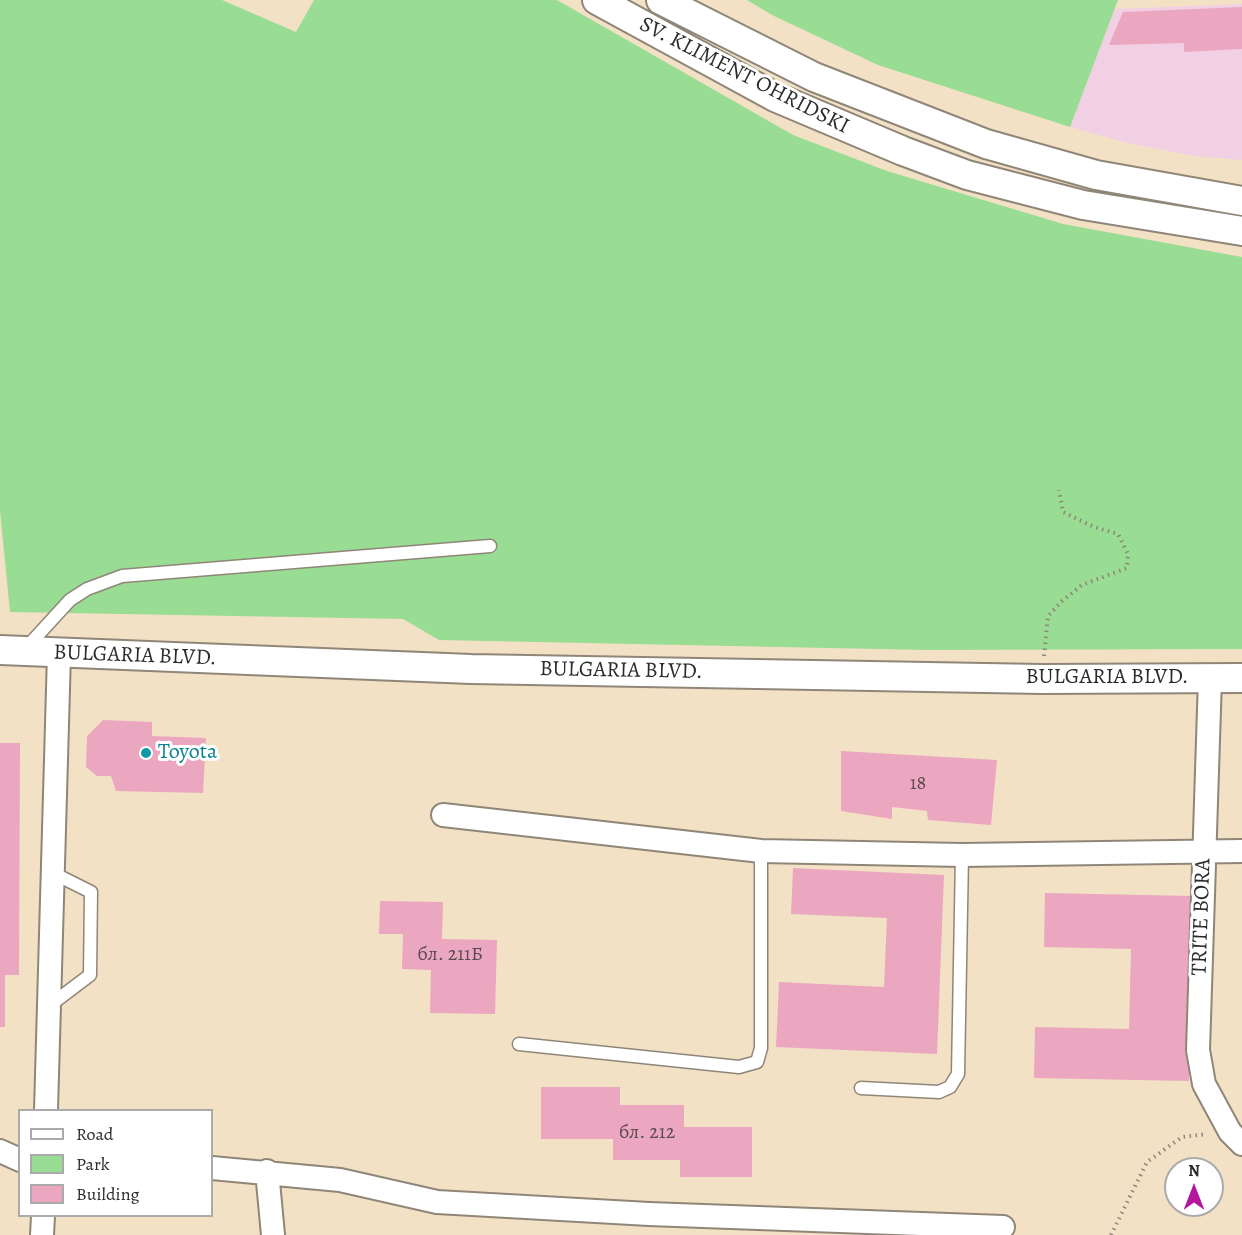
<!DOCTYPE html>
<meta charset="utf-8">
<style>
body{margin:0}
#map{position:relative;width:1242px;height:1235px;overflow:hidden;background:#f3e1c5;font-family:Alegreya,serif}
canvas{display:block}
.legend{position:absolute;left:18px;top:1109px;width:195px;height:108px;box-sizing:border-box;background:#fff;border:2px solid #aaa;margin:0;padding:8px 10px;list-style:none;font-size:18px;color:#2b2b2b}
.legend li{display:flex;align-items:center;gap:12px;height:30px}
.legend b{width:30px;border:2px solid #aaa}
.north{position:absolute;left:1164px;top:1157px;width:60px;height:60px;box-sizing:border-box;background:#fff;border:2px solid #aaa;border-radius:50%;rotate:0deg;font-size:16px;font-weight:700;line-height:24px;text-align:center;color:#2b2b2b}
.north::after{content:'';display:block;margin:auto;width:21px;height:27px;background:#b5179e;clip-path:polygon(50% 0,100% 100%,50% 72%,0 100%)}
</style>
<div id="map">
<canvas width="1242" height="1235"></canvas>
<ul class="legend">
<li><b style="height:8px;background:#fff"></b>Road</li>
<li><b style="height:16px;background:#99dc93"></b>Park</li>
<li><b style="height:16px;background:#eba6c0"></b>Building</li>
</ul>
<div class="north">N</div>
</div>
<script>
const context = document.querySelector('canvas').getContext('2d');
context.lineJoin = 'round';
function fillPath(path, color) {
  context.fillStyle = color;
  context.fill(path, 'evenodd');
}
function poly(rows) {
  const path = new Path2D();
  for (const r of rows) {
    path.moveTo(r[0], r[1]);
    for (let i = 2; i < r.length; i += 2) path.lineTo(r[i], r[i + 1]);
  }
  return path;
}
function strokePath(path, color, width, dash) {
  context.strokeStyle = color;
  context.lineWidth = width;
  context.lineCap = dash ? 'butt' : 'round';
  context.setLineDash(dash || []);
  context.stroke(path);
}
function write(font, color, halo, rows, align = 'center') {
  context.font = font + ' Alegreya,serif';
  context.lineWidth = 6;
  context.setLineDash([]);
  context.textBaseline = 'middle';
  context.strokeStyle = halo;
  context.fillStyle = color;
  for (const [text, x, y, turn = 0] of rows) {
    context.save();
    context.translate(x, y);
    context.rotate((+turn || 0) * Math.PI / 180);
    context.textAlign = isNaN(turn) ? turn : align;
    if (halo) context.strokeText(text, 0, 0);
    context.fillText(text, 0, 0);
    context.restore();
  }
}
const built = poly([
 [1242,4,1242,160,1194,156,1127,143,1070,127,1114,9]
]);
const green = poly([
 [0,0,222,0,296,32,314,0,557,0,793,135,887,171,1063,224,1242,257,1242,649,926,650,439,640,403,619,10,612,0,511],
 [747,0,1118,0,1070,127,878,65,772,15]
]);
const building = poly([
 [1242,7,1242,49,1184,52,1184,43,1109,45,1123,12],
 [103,720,152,722,152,736,206,738,203,793,116,791,111,776,97,776,86,767,87,736],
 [0,743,20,743,19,975,5,975,5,1027,0,1027],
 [841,751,997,760,991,825,928,820,927,811,892,807,892,819,841,811],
 [793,868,944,875,937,1054,776,1047,779,982,884,987,887,918,791,914],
 [1045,893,1193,896,1189,1081,1034,1078,1035,1027,1129,1029,1131,949,1044,947],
 [380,901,443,902,442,939,497,940,495,1014,430,1013,431,970,402,969,403,934,379,934],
 [541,1087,620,1087,620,1105,684,1105,684,1127,752,1127,752,1177,680,1177,680,1160,613,1160,613,1139,541,1139]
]);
const path = poly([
 [1044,656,1048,616,1062,601,1082,585,1127,568,1128,554,1118,534,1094,527,1063,512,1059,490],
 [1111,1235,1147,1162,1182,1137,1207,1134]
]);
const service = poly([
 [26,648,70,600,87,589,122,576,490,546],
 [49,1006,90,975,91,892,53,873],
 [519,1044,739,1067,757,1062,761,1048,761,851],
 [861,1088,939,1092,950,1087,958,1074,962,855]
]);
const minor = poly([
 [1210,678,1198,1050,1204,1084,1230,1132,1242,1144],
 [443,815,761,851,962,855,1242,851],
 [46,1110,59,654],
 [0,1151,20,1160],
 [212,1168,340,1180,437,1202,649,1214,1003,1227],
 [267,1171,273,1235],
 [42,1235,43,1216]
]);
const tertiary = poly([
 [597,0,775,97,903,151,967,175,1083,205,1242,231],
 [661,0,814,77,986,144,1096,175,1242,201],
 [0,650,471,669,1042,679,1242,678]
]);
const markers = [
 [146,753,6,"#0f9aa8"]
];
const numberNames = [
 ["18",918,784],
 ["бл. 211Б",450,955],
 ["бл. 212",647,1133]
];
const streetNames = [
 ["SV. KLIMENT OHRIDSKI",744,76,27],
 ["BULGARIA BLVD.",135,656,2],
 ["BULGARIA BLVD.",621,671,1],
 ["BULGARIA BLVD.",1107,678],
 ["TRITE BORA",1202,917,-88]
];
const cultureNames = [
 ["Toyota",158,753]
];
fillPath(built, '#f1d0e3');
fillPath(green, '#99dc93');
fillPath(building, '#eba6c0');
strokePath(service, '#8f8678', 15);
strokePath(minor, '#8f8678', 26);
strokePath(tertiary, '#8f8678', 32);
strokePath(path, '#8f8678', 4, [1.5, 4.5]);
strokePath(service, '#fff', 12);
strokePath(minor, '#fff', 22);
strokePath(tertiary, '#fff', 28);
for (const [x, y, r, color] of markers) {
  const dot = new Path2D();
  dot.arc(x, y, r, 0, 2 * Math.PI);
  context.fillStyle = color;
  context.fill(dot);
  strokePath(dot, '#fff', 2);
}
write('20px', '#5b4a50', null, numberNames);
write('22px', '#2b2b2b', '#fff', streetNames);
write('22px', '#0d838f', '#fff', cultureNames, 'left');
</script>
